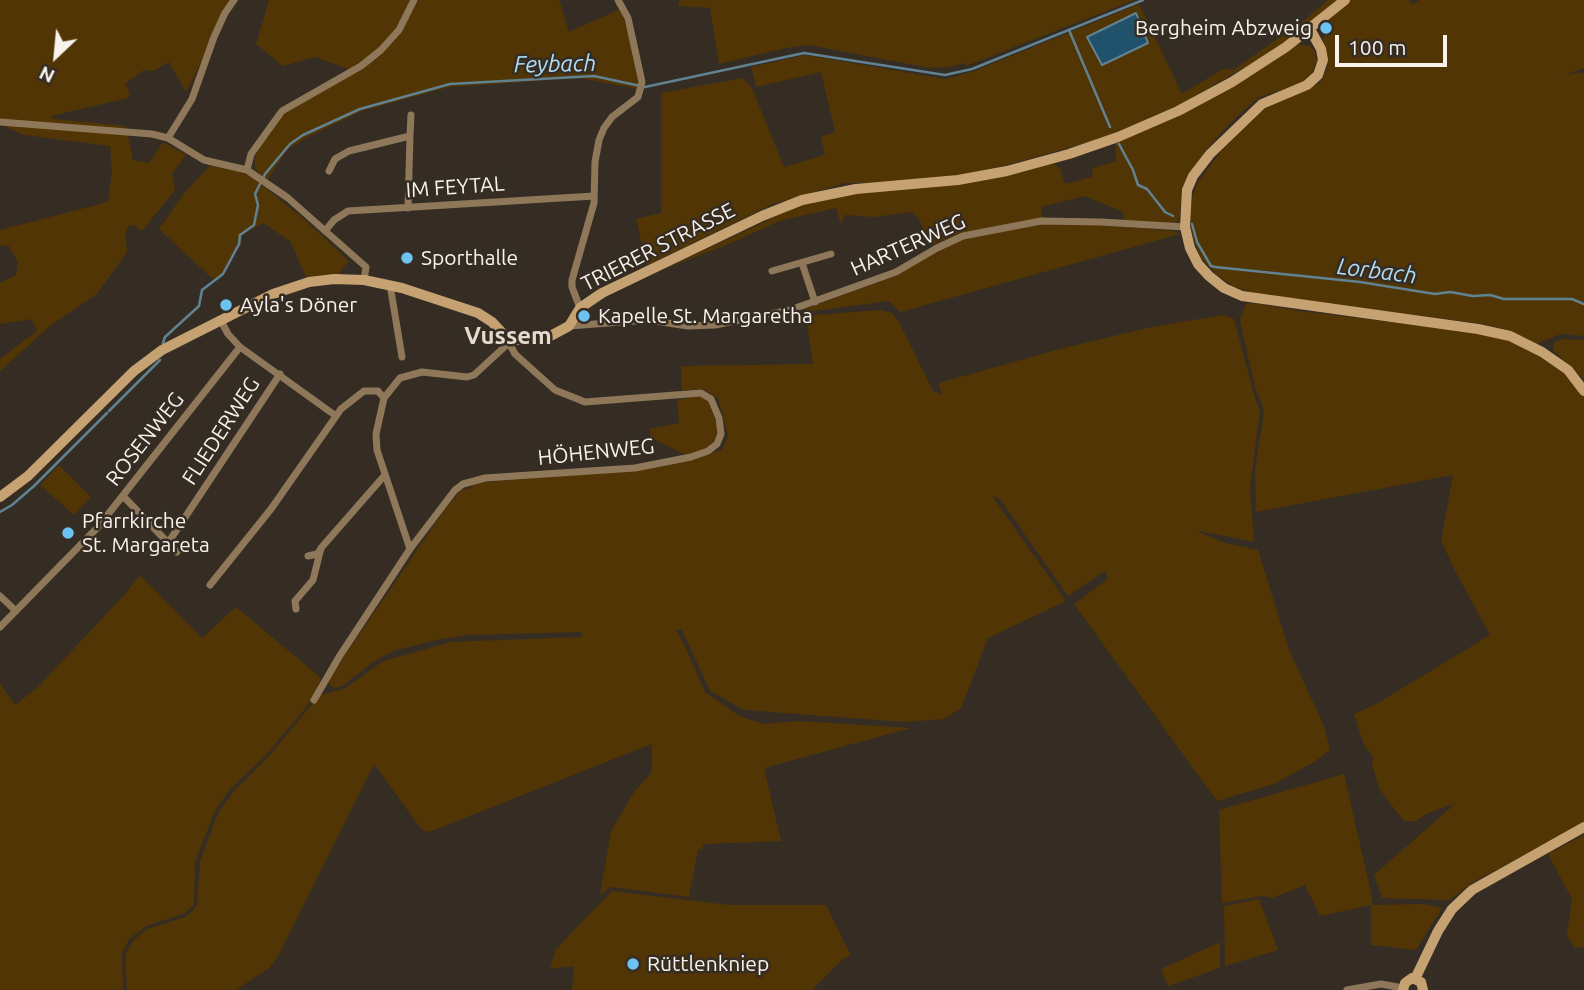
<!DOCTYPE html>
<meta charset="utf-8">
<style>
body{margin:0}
#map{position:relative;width:1584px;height:990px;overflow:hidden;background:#352d23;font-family:Ubuntu,sans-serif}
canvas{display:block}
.north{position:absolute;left:21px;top:21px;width:70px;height:70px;-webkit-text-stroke:5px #352d23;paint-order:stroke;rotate:206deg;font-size:19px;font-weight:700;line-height:28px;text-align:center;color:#f7f2ec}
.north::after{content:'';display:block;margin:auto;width:24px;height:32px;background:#f7f2ec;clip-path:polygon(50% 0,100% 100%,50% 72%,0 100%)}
.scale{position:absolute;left:1335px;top:35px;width:112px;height:32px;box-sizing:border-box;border:4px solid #f7f2ec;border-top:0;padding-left:9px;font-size:21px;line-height:24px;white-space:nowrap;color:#f7f2ec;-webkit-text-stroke:5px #352d23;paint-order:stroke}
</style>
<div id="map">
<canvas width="1584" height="990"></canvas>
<div class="north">N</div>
<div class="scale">100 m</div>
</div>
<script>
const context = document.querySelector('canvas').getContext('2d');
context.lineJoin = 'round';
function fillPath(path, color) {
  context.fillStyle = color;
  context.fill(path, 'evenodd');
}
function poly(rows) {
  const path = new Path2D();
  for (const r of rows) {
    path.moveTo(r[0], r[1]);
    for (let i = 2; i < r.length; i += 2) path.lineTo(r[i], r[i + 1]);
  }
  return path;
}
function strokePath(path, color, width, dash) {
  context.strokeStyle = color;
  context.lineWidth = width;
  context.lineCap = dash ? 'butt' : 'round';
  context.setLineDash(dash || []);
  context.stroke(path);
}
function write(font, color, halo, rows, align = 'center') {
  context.font = font + ' Ubuntu,sans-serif';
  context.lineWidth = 5;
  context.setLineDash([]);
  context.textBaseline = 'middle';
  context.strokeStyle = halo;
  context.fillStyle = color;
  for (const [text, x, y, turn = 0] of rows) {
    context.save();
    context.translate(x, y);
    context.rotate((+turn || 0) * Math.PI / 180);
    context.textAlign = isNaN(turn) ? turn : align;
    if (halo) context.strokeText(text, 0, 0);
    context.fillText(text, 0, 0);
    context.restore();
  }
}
const green = poly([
 [0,0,237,0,218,28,186,92,169,62,153,71,144,70,125,84,130,93,128,98,51,116,54,119,126,126,133,160,149,163,163,142,186,155,172,174,175,190,142,231,135,226,129,225,125,233,127,252,97,294,51,325,0,371,0,359,37,331,32,319,0,324,0,283,16,275,18,261,8,245,0,246,0,230,108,202,112,171,110,146,24,135,0,124],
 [269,0,412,0,396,29,379,48,351,70,315,57,283,66,256,44],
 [419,0,559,0,569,32,620,9,632,44,640,80,638,89,581,78,449,87,362,111,310,136,288,149,267,180,255,169,255,154,284,112,362,69,392,44],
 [679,0,1134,0,966,66,965,63,949,67,930,68,809,45,786,48,719,64,710,8,678,6],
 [1328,0,1337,0,1306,27,1266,55,1179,105,1100,139,1007,165,957,176,882,183,845,183,773,204,647,265,636,219,661,213,661,93,743,78,752,88,784,167,825,155,821,137,835,132,821,72,756,87,751,67,805,55,945,79,972,72,1139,4,1182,94,1223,69,1233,70,1303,21],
 [1348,0,1408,0,1413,5,1419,0,1584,0,1584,68,1565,75,1584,72,1584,336,1561,334,1536,344,1497,327,1476,323,1257,294,1235,287,1217,275,1200,257,1191,230,1190,211,1193,195,1198,182,1229,141,1271,102,1320,83,1328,67,1322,29,1327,19],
 [1296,44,1310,46,1315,52,1317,61,1311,75,1300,84,1259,97,1229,124,1205,151,1190,177,1180,207,1180,217,1175,224,1124,221,1123,212,1085,196,1041,207,1043,218,961,234,932,245,918,218,912,212,874,217,845,215,841,224,836,208,779,221,729,244,664,269,807,202,1052,163,1060,168,1065,184,1092,177,1093,168,1116,161,1115,142],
 [210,166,230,168,251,176,305,220,349,261,338,274,306,277,290,241,263,223,242,235,242,244,231,256,223,274,213,279,159,229,185,192],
 [1043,224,1106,225,1173,231,1180,234,900,312,889,301,805,312,804,309,896,276,928,255,963,239],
 [1254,303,1299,311,1476,332,1509,341,1540,357,1569,377,1584,394,1584,824,1473,882,1449,900,1382,898,1374,875,1456,803,1428,813,1416,821,1404,821,1380,790,1372,764,1373,756,1364,745,1354,714,1376,704,1490,635,1454,569,1441,540,1453,475,1256,512,1255,469,1264,413,1261,402,1255,387,1240,320,1246,304],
 [880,310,892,313,898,320,933,391,942,395,939,383,1056,350,1151,327,1223,315,1234,319,1256,402,1260,410,1250,488,1254,542,1195,530,1225,543,1258,550,1289,650,1324,726,1330,750,1314,762,1274,784,1217,801,1074,604,1108,579,1105,571,1068,596,1000,499,992,496,1066,601,988,638,961,708,944,719,905,722,744,710,710,691,682,630,675,629,683,642,705,692,741,717,764,724,798,721,911,728,764,768,781,841,704,844,702,850,698,849,689,897,611,887,600,895,611,831,634,792,652,772,652,744,429,832,422,830,374,764,278,956,269,968,236,990,127,990,125,955,133,941,147,929,185,917,193,911,197,905,200,861,218,813,233,792,268,757,320,695,344,689,383,661,451,642,582,637,581,632,468,635,436,640,393,651,373,662,342,686,335,688,329,684,328,681,345,655,444,511,461,490,471,488,474,483,661,467,722,450,728,436,718,398,703,389,682,390,681,366,813,364,806,316],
 [1584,338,1584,379,1553,350,1554,342,1563,339,1583,340],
 [701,396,711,403,719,434,708,447,695,453,684,454,651,438,650,429,679,423,677,400],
 [59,465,91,497,74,515,40,485],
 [140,575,202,638,236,607,321,678,318,685,320,687,303,711,266,755,230,789,215,811,195,862,194,904,189,910,183,914,146,926,129,939,122,954,123,990,0,990,0,684,15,705,38,687,126,593],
 [1344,774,1372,897,1372,905,1423,904,1442,908,1416,950,1371,945,1371,905,1320,916,1305,885,1272,898,1262,896,1222,903,1219,810],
 [1584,835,1584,947,1574,948,1567,935,1572,899,1548,854],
 [612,891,729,905,826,905,851,956,843,959,812,990,572,990,574,966,550,969,556,949],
 [1259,899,1278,950,1225,966,1224,906],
 [1220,942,1220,968,1168,986,1161,969]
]);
const water = poly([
 [1136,13,1148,43,1102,65,1087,37,1136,13]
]);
const stream = poly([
 [1069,30,1110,127],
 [1119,144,1133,170,1138,185,1147,189,1165,212,1173,216],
 [1192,224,1197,242,1211,266,1215,267,1360,282,1435,294,1450,292,1473,296,1490,295,1504,299,1572,299,1584,304],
 [163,343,165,337,199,306,202,290,223,274,239,244,240,235,254,225,258,205,255,194,265,174,290,144,303,135,360,109,450,84,594,76,645,87,804,53,945,75,972,69,1143,0],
 [109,411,160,360],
 [0,512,12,505,34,486,107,413]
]);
const street = poly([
 [0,122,152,134,168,138,204,160,247,170,288,198,366,267,364,280],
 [410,136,411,115],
 [168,138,192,99,214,37,225,13,234,0],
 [247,170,251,154,282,111,361,66,381,50,399,30,414,0],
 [329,171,335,159,349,151,410,136,408,208],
 [325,231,334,220,348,211,594,196],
 [802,263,815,302],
 [772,271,831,254],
 [392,286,391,291,402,357],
 [580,308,572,287,572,280,594,203,595,162,599,140,604,128,612,117,638,97,642,82,628,18,618,0],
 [220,319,228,334,240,347,336,416],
 [569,326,648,320,688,326,715,325,790,310,896,272,937,248,963,236,1041,221,1101,222,1185,227],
 [123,496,177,552],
 [168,543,280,374],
 [410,549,377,450,376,434,384,398,400,378,422,372,467,377,474,375,512,340],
 [308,556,317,554,321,549],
 [210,585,271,509,341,409,364,391,378,391,384,398],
 [0,596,16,611],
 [296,609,295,601,313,580,321,548,384,476],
 [0,627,98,527,240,347],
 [314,700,339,657,410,549,455,490,463,484,485,478,635,468,691,457,708,451,717,444,721,434,719,418,711,399,701,393,585,402,555,390,515,354,509,343],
 [1347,990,1381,984,1403,988]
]);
const secondary = poly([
 [1310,29,1321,49,1323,60,1318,75,1307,85,1262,104,1210,154,1193,176,1187,190,1185,227,1190,248,1198,264,1209,276,1224,288,1242,296,1478,329,1510,336,1542,352,1568,370,1584,391],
 [0,497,28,476,134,371,162,350,273,294,309,282,334,279,364,280,402,288,478,313,492,322,506,337,514,340,543,340,569,326,580,308,602,293,762,216,802,200,856,189,958,180,1007,171,1069,154,1118,137,1178,111,1232,82,1286,47,1345,0],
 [1415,979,1438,931,1452,909,1472,890,1584,827],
 [1403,990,1405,983,1412,978,1421,982,1423,990]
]);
const markers = [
 [1326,28,7,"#6cc3f2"],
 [407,258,7,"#6cc3f2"],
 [226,305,7,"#6cc3f2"],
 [584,316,7,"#6cc3f2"],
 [68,533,7,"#6cc3f2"],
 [633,964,7,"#6cc3f2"]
];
const poiNames = [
 ["Bergheim Abzweig",1312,28,"right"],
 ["Sporthalle",421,258],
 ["Ayla's Döner",240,305],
 ["Kapelle St. Margaretha",598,316],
 ["Pfarrkirche",82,521],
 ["St. Margareta",82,545],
 ["Rüttlenkniep",647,964]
];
const streetNames = [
 ["IM FEYTAL",455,187,-4],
 ["HARTERWEG",908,245,-24],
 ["TRIERER STRASSE",658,247,-27],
 ["FLIEDERWEG",221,431,-57],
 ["ROSENWEG",145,439,-52],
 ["HÖHENWEG",596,452,-6]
];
const waterNames = [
 ["Feybach",555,64,-1],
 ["Lorbach",1377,271,7]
];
const quarterNames = [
 ["Vussem",508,336]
];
fillPath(green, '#523504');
fillPath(water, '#20526c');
strokePath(water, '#608292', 2);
strokePath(stream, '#608292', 2.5);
strokePath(street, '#8f785a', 7);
strokePath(secondary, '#c6a171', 10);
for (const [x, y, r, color] of markers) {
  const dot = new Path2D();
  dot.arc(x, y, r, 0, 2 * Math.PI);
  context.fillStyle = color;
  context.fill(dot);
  strokePath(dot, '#352d23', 2.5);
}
write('21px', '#f7f2ec', '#352d23', poiNames, 'left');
write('21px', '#f7f2ec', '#352d23', streetNames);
write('italic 23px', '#b0dcf5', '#352d23', waterNames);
write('bold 24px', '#e4dacd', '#352d23', quarterNames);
</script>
